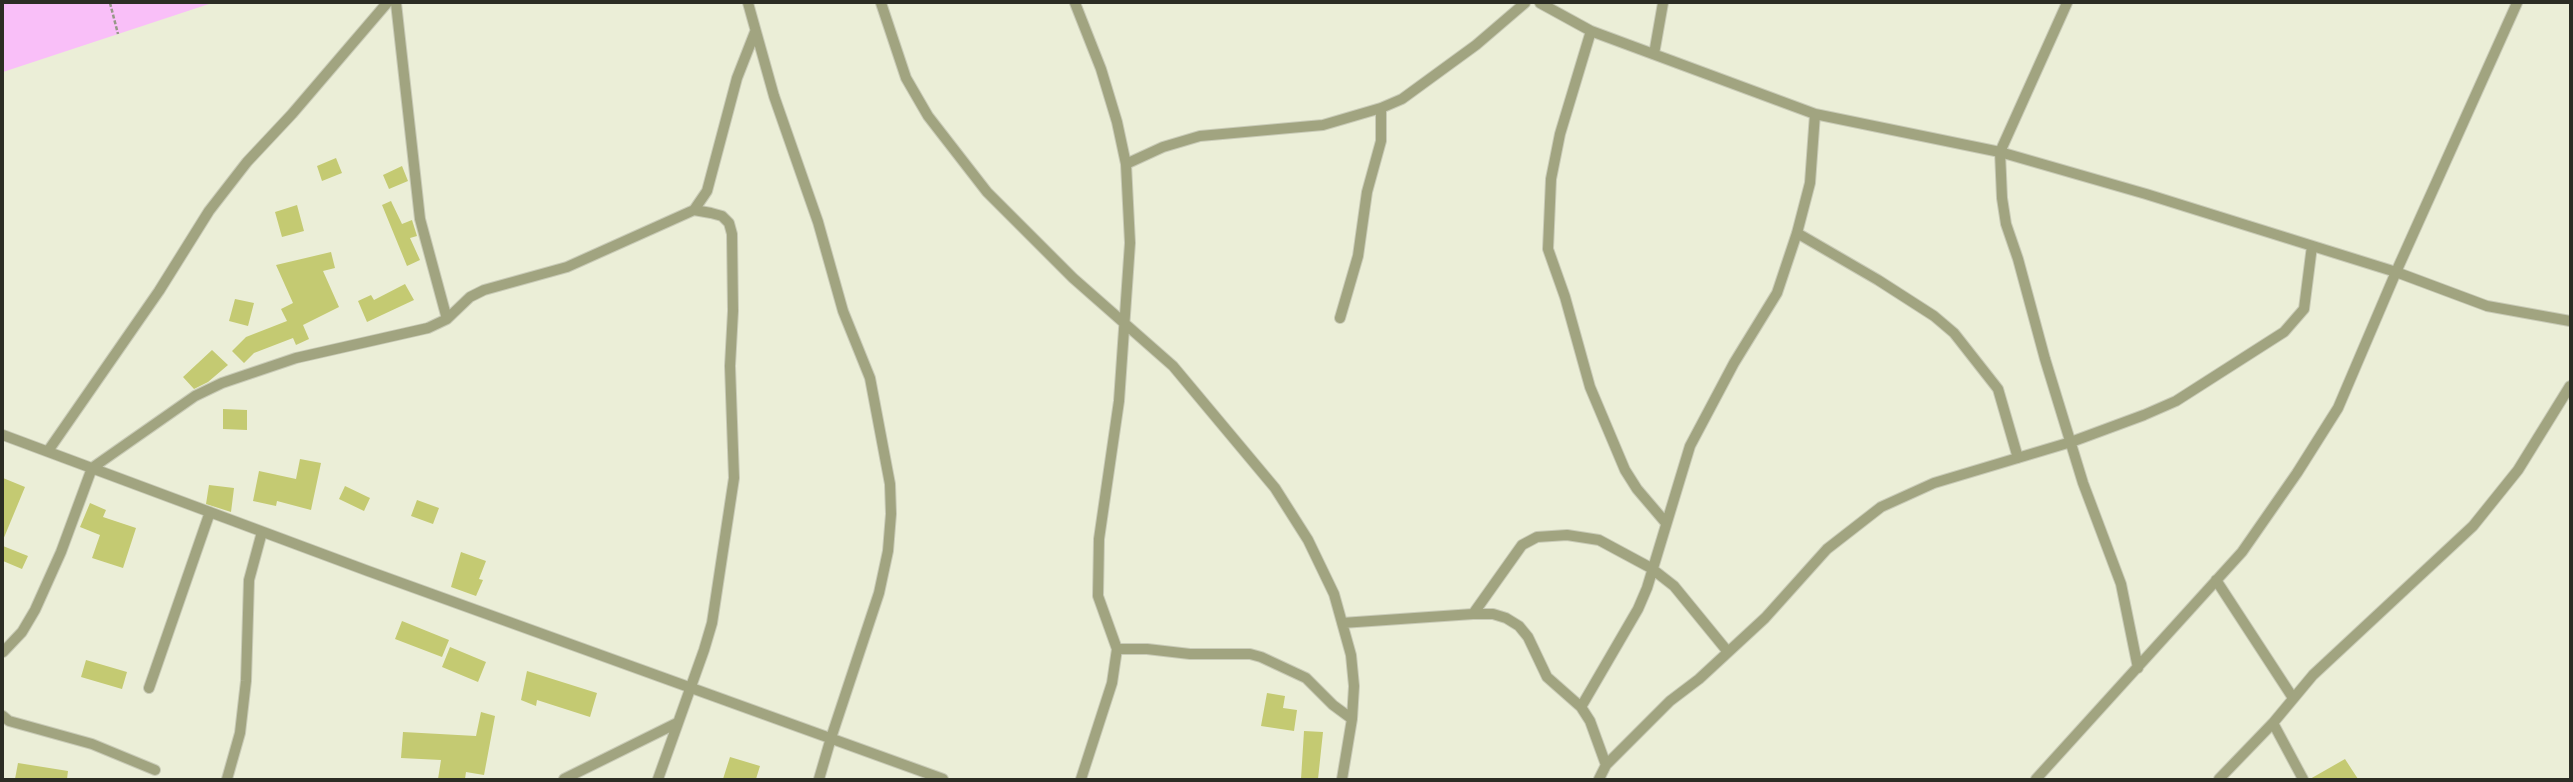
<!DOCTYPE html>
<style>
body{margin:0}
#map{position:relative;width:2573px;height:782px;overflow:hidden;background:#ebeed7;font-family:Figtree,sans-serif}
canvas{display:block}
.frame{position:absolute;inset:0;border:4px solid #2c2d24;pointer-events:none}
</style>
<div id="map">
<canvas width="2573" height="782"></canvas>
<div class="frame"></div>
</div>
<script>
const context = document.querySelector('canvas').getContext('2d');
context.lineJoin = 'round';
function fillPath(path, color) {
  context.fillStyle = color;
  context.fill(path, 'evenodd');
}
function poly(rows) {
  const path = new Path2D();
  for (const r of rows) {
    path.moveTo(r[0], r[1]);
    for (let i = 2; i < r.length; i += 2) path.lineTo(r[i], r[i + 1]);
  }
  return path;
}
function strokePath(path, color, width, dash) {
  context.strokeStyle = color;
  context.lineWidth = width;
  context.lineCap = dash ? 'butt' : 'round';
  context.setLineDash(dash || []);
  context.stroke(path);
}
const green = poly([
 [3,3,212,3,3,72]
]);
const building = poly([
 [336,158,342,173,322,181,317,166],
 [402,166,408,181,389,189,383,175],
 [391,201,402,224,412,220,417,236,410,238,420,260,407,266,382,205],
 [297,205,304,231,282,237,275,212],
 [331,252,335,268,323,271,339,307,303,325,309,339,296,345,293,338,254,353,244,363,232,351,246,337,287,321,281,309,293,303,276,265],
 [405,284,414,300,367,322,358,301,371,295,374,300],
 [235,299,254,303,248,326,229,321],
 [212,350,228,365,208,382,194,389,183,377],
 [223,409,247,410,247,430,223,429],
 [300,459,321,463,311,510,277,501,276,506,253,501,259,471,296,479],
 [3,478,25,487,3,540],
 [209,485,234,488,231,512,206,504],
 [345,486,370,498,364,511,339,499],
 [417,500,439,508,433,524,411,516],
 [90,503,106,510,103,517,136,528,123,568,92,558,100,535,80,527],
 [3,546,28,556,22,569,3,561],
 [461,552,486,561,479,579,483,580,476,596,451,587],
 [402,621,449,640,442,657,395,639],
 [450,647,486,662,478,682,442,667],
 [86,660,127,672,122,689,81,677],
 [527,671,597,693,590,717,537,700,536,706,521,700],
 [1267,693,1285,696,1283,708,1297,710,1294,731,1261,726],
 [481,712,495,716,484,775,466,772,465,779,438,779,441,760,401,758,403,732,476,736],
 [1304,731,1323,732,1318,779,1301,779],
 [730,757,760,766,756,779,723,779],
 [2345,759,2358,779,2310,779],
 [18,763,68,771,67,779,15,779]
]);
const path = poly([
 [110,3,118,34]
]);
const street = poly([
 [396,3,420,219,447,319],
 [748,3,774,96,818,222,843,311,870,378,890,484,891,514,888,551,879,593,831,738,819,779],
 [881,3,906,78,928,116,987,192,1073,278,1173,366,1275,488,1308,540,1334,594,1351,655,1354,686,1352,719,1342,779],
 [1075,3,1101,69,1117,122,1126,164,1130,243,1119,401,1099,539,1098,596,1117,649,1112,683,1081,779],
 [1540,3,1591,31,1815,114,2000,152,2146,194,2396,272,2487,306,2570,321],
 [2067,3,2000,152,2002,198,2006,224,2018,259,2045,359,2083,483,2121,584,2138,668],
 [1591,31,1560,134,1551,179,1548,249,1565,297,1590,387,1625,470,1637,489,1666,523],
 [1654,54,1663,3],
 [1126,164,1163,147,1200,136,1323,125,1381,108,1402,99,1476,45,1525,3],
 [694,210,707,191,737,78,755,32],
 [1797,233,1878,280,1934,316,1954,333,1998,389,2018,458],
 [1340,318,1358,256,1367,192,1381,141,1381,108],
 [3,435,368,571,943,779],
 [48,451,159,291,209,211,247,162,292,114,387,3],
 [2216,580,2293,698],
 [1473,614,1522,545,1537,537,1567,535,1599,540,1651,568,1674,586,1728,652],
 [1342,623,1473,614,1493,614,1506,618,1519,626,1528,637,1547,677,1581,707,1590,721,1606,765],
 [1117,649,1147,649,1190,654,1250,654,1261,657,1306,678,1333,705,1352,719],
 [3,652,22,632,35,610,61,552,92,468,195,396,222,383,296,358,428,328,447,319,470,297,484,290,567,267,694,210,711,213,722,216,729,223,732,234,733,311,730,366,734,478,712,623,704,650,658,779],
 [149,688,210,512],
 [1581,707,1638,609,1647,588,1690,446,1734,363,1777,293,1797,233,1810,183,1815,114],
 [3,716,9,721,92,744,155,770],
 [2273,723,2303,779],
 [227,779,240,733,246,681,249,580,262,532],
 [564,779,677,723],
 [1599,779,1606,765,1670,701,1699,679,1765,618,1827,549,1881,507,1934,483,2071,442,2144,415,2176,401,2284,332,2304,309,2312,246],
 [2036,779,2242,552,2297,473,2338,408,2396,272,2517,3],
 [2219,779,2273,723,2313,675,2473,526,2518,470,2570,386]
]);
fillPath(green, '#f9bff8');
fillPath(building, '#c4ca72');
strokePath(street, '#c9cbb7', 12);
strokePath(path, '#969887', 2.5, [4, 2]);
strokePath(street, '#a1a480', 10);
</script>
